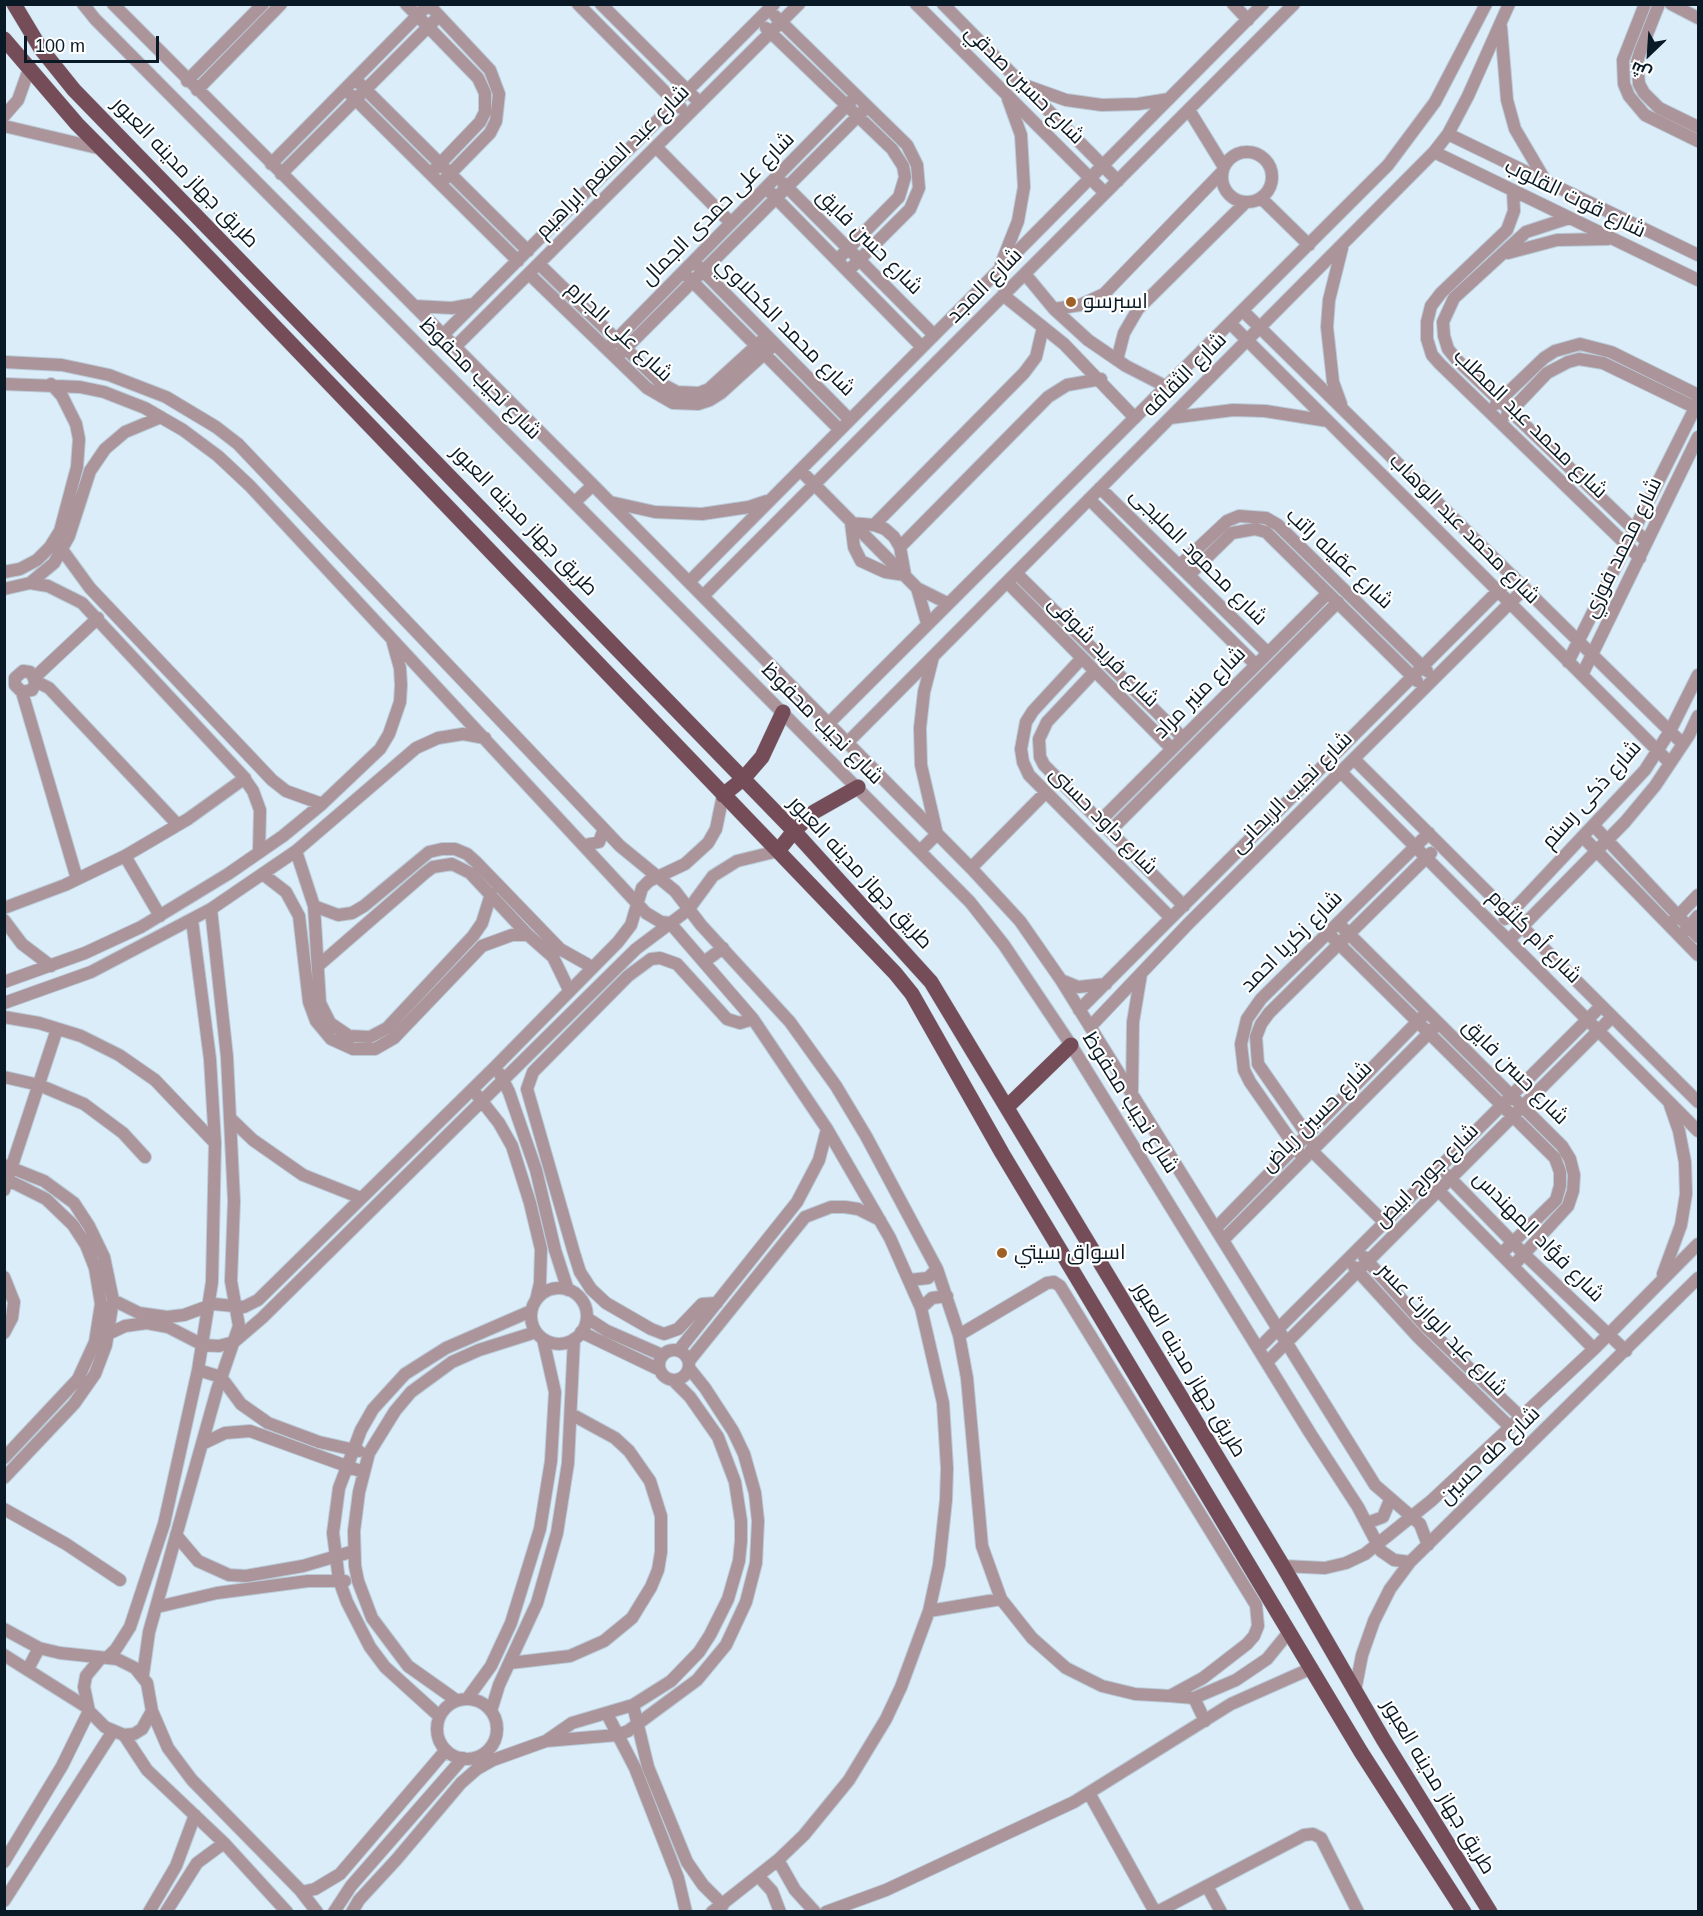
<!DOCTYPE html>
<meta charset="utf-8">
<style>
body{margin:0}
#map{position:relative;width:1703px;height:1916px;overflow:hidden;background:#dcedfa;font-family:Helvetica,Cairo,sans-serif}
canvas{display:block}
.frame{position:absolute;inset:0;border:6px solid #091a26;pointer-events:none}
.north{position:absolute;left:1619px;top:24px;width:60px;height:60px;-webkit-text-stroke:4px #fff;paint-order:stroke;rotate:205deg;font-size:16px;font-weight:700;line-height:24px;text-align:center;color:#091a26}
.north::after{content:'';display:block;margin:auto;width:21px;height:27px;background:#091a26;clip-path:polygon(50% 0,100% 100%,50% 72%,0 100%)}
.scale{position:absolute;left:24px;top:36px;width:135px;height:27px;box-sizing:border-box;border:3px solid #091a26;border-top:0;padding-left:8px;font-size:18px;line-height:21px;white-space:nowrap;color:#091a26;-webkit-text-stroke:4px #fff;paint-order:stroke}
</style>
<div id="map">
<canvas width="1703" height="1916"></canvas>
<div class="frame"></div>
<div class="north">ش</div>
<div class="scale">100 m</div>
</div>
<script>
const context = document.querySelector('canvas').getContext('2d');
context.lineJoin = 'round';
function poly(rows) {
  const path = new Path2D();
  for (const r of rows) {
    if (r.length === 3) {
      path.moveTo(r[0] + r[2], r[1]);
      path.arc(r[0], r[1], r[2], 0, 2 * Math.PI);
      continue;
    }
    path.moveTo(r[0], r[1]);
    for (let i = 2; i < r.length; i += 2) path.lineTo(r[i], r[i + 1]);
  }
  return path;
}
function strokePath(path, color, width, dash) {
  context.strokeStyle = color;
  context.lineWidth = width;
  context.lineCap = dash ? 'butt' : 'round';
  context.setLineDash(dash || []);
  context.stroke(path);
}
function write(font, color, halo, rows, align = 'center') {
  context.font = font + ' Helvetica,Cairo,sans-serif';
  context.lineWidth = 4.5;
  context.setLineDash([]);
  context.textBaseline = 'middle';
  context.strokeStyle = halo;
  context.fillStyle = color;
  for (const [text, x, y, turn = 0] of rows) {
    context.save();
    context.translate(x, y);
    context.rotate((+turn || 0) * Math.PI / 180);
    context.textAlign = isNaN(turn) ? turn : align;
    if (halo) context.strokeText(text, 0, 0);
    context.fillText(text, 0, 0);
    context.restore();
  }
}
const minor = poly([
 [83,4,95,19,970,902,1004,945,1071,1045,1310,1433,1358,1507,1381,1551,1394,1560,1410,1562],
 [113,4,593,485,971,868,1020,921,1061,980,1375,1485,1420,1524,1428,1545],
 [406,4,478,78,485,93,485,112,480,122,435,169],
 [428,4,490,70,499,94,496,121,490,133,445,179],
 [578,4,681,108],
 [601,4,700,103],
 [916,4,1105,193],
 [943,4,1118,181],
 [1233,4,1248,20],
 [1645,4,1623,60,1624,84,1629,96,1645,115,1698,141],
 [1659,4,1640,52,1637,62,1639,84,1644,93,1659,108,1698,127],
 [1671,4,1698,18],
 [775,16,907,145,917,165,919,188,910,209,848,271],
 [1501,27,1507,100,1515,129,1545,180],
 [766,28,892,149,903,166,905,177,899,197,837,260],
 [355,79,528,251],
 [187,81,263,4],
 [1027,86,1066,100,1102,105,1138,104,1169,99],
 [345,89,518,261],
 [197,90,281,4],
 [1189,110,1224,167],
 [4,116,18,100,29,69],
 [4,126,102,149],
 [1448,134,1698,255],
 [656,147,731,223],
 [1247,177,25],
 [1434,152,1698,280],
 [271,164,428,5],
 [281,174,439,16],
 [783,183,934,335],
 [1513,190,1514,211,1507,230,1441,293,1431,306,1427,322,1427,339,1432,355,1440,364,1640,558],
 [771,193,922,347],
 [1261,198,1309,245],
 [1569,218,1526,232,1454,298,1443,322,1444,336,1448,349,1457,360,1647,542],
 [1508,253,1557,240,1608,239],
 [539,264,662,384,677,392,699,393,709,389,767,336],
 [1001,264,1018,221,1024,187,1021,135,1008,99],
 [697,265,850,420],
 [529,274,647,388,673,403,698,404,710,400,721,393,775,344],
 [1025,274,1054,309,1088,340,1126,366,1167,387],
 [688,277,840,430],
 [1003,295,1064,344,1135,418],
 [414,306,452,308,474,304],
 [1054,309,1080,305,1104,294,1221,173],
 [1243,311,1683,744],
 [1230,323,1670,763],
 [443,335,774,4],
 [455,347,799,4],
 [607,349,856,96],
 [616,358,867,107],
 [1117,360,1124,333,1138,309,1246,202],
 [4,362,62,365,109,375,166,397,216,427,238,444,620,846,675,891,701,925,790,1022,836,1086,866,1136,937,1269,959,1335,967,1378,982,1546,1001,1599,1032,1638,1066,1668,1102,1686,1135,1694,1170,1696,1203,1678,1247,1644,1254,1636,1258,1626,1256,1605,1060,1286,1054,1282,1047,1283,959,1335],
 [4,384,80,387,104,392,145,408,183,430,218,456,250,486,646,913,661,922,670,923,753,1019,827,1129,890,1238,921,1308,943,1403,947,1468,946,1500,939,1565,929,1611,901,1687,886,1719,849,1780,804,1835,778,1860,712,1912],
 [1341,404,1333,382,1327,327,1329,300,1342,248],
 [1496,404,1544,358,1555,351,1580,344,1611,352,1698,395],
 [1507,415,1547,373,1568,362,1579,359,1603,363,1698,409],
 [1170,418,1233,410,1265,411,1328,421],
 [800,470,917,588,947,603],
 [1100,488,1268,653],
 [1089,499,1256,665],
 [575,502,593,485],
 [610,502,655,512,702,514,749,507,767,501],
 [851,523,874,525,885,529,894,537,900,547,905,575,885,572,861,561,854,547,851,523],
 [874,525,1024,373,1036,357,1043,327],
 [900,547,1048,397,1067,385,1101,379],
 [63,551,90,588,272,780,286,791,322,804],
 [1179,566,1227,521,1239,516,1266,518,1278,525,1427,671],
 [4,572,20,569,37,560,50,547,60,531,77,467,79,439,76,424,62,396,51,384],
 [1016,573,1183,738],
 [1189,575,1232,533,1255,529,1266,532,1417,681],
 [689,582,1263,4],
 [1007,582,1172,749],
 [30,583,48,586,82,603,242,775,253,791,260,810,259,852],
 [917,588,927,623],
 [4,589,30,583,54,563,69,536,90,471,105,449,125,432,161,417],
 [703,596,1294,4],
 [1082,658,1033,711,1026,722,1021,749,1023,762,1029,775,1171,918],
 [1568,662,1698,402],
 [1095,671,1047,722,1039,739,1040,757,1044,765,1184,906],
 [1582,675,1698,437],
 [34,678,30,672,23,671,15,678,15,685,22,692,32,690,35,684,34,678,98,618],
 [35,681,49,688,178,825],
 [22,692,77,879],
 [828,724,1388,165,1435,102,1486,4],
 [847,743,1434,152,1448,134,1468,96,1509,4],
 [1354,759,1698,1102],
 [1341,772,1698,1131],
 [1100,821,1328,593],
 [1594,826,1698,937],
 [1110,831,1338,602],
 [1583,837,1698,955],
 [585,845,599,842,604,829],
 [296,851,314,906,320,1003,330,1023,349,1036,370,1037,387,1028,473,936,482,923,491,894],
 [920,851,937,834,921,765,920,728,924,692,933,657],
 [125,856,160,916],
 [971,868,1046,792],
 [264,875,286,892,299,916,309,1002,316,1021,331,1039,353,1049,375,1049,394,1038,482,946,512,935,528,935],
 [314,906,338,915,352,913,364,906,429,852,442,849,455,849,467,854,476,862,560,949,592,967],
 [4,908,65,885,125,856,188,819,245,778],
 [1505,919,1645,770,1670,731,1698,675],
 [4,920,22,944,51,966],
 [1674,920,1698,895],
 [1338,923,1562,1146,1570,1159,1574,1175,1573,1191,1568,1206,1513,1266],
 [1685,931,1698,916],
 [1328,933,1555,1158,1560,1172,1560,1186,1556,1200,1501,1254],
 [1509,940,1625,822,1655,786,1689,735,1698,716],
 [704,962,723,948],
 [319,965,425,873,433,867,452,864,470,873,528,935,553,957,569,990],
 [1061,980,1078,987,1106,984],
 [4,982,85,953,141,927,228,874,283,836,322,804,380,749,389,734,400,702,401,685,400,668,393,643],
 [4,1003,91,972,211,909,296,851,416,748,438,738,463,734,485,738],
 [1079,1010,1513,576],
 [4,1017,39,1023,81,1036,119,1055,155,1080,215,1143],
 [1090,1027,1188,924,1525,588],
 [500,1074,509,1092,536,1170,555,1250,568,1290],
 [4,1077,39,1085,84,1104,123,1133,145,1157],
 [1132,1091,1133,1022,1141,974],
 [477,1095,499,1123,512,1146,530,1203,541,1249,540,1283,536,1300],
 [230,1118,253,1140,303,1175,361,1198],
 [1315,1146,1258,1064,1256,1037,1261,1024,1269,1013,1431,853],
 [1311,1150,1385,1223],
 [1303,1158,1250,1082,1244,1070,1241,1044,1247,1019,1261,999,1429,833],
 [4,1165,44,1181,74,1203,89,1226,104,1257,113,1300,106,1345,95,1374,74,1404,4,1478],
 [1447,1175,1524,1254,1626,1351],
 [4,1178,46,1199,73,1225,86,1245,95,1268,101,1304,95,1342,78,1379,4,1458],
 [1435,1187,1594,1349],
 [4,1190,57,1029],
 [1216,1228,1424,1015],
 [1223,1240,1434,1028],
 [1364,1257,1427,1328,1521,1417],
 [1354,1267,1418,1337,1510,1427],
 [1663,1274,1681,1225,1686,1194,1685,1162,1679,1131,1670,1105],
 [4,1277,14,1302,12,1318,4,1333],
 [910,1280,928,1278,937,1269],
 [559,1316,28],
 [113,1300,139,1313,167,1317,184,1315,214,1304,244,1307,258,1300,496,1066,618,942,631,925,642,888,649,881,685,864,708,843,716,829,723,795],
 [717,1303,702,1304,678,1329,664,1334,651,1329,606,1303,591,1289,580,1272,574,1253,527,1089,533,1072,628,976,651,959,660,958,677,964,727,1019,740,1023,753,1019],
 [921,1308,932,1298,947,1296],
 [587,1318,607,1331,662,1355],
 [581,1332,660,1370],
 [108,1334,125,1326,147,1323,168,1327,203,1345,219,1346,234,1342,262,1318,636,949,688,910,713,876,737,861,778,851],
 [1259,1348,1601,1006],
 [679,1350,797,1202,819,1160,827,1129],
 [674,1365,15],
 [689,1361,805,1217,831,1207,845,1207,858,1209,880,1220],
 [1268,1361,1612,1017],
 [198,1370,221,1377,241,1404,268,1423,319,1442,359,1451],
 [202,1444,225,1433,250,1431,363,1472],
 [4,1509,66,1544,120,1580],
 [1367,1523,1383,1517,1390,1500],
 [176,1535,198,1561,229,1575,246,1576,303,1566,354,1551],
 [1283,1566,1325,1568,1346,1563,1365,1554,1431,1501,1594,1349,1698,1244],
 [157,1607,217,1593,308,1581,345,1581],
 [929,1611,1001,1599],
 [4,1629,39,1648,60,1653,117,1659,135,1668,147,1683,152,1711,142,1729,134,1734,124,1735,105,1727,89,1711,84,1687,86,1676,100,1659],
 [4,1655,88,1708],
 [107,1658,116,1649,130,1627,164,1524,198,1370,212,1282,215,1143,210,1059,192,920],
 [510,1663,570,1656,604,1641,632,1618,651,1587,658,1570,661,1552,661,1516,650,1481,629,1451,615,1438,571,1414],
 [28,1669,39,1648],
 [143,1675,149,1632,217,1390,239,1326,231,1281,234,1201,227,1057,211,909],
 [1355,1691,1362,1655,1374,1621,1390,1589,1410,1562,1698,1278],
 [1170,1696,1194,1698,1236,1680,1267,1659,1289,1632],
 [1194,1698,1205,1721],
 [467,1699,491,1666,511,1623,540,1529,551,1461,555,1392,543,1339],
 [467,1729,30],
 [456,1700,408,1666,372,1618,358,1581,355,1566,354,1531,359,1492,369,1453,395,1411,411,1392,452,1362,479,1350,536,1332],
 [633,1705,648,1767,687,1862,703,1885,723,1905],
 [152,1711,168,1748,192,1780,300,1890,317,1912],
 [491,1711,499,1685,537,1603,557,1533,568,1463,574,1339],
 [607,1714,635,1768,678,1878,686,1912],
 [439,1716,385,1667,370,1647,347,1602,339,1580,333,1533,339,1488,361,1430,373,1409,405,1374,446,1348,531,1311],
 [124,1735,147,1770,224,1843,287,1912],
 [546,1741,572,1723,633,1705,671,1681,699,1652,710,1635,728,1599,739,1561,741,1541,741,1521,735,1482,718,1437,690,1397,673,1380],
 [1089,1793,1155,1912],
 [778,1860,795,1890,815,1912],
 [4,1862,62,1766,89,1711],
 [759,1877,772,1891,780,1912],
 [1207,1886,1221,1912],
 [302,1892,315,1889,340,1874,446,1750],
 [4,1901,113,1731],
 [149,1912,176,1866,195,1815],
 [166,1912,197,1863,224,1843],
 [334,1912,351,1886,463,1758],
 [352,1912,359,1900,396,1860,461,1783,477,1769,493,1760,546,1741,617,1735,628,1731,697,1680,726,1645,746,1602,756,1563,758,1521,755,1493,744,1454,733,1431,705,1388,689,1368],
 [826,1912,886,1890,1074,1802,1231,1704,1312,1668],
 [1157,1912,1304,1835,1313,1834,1321,1838,1358,1912]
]);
const major = poly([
 [14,4,41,49,74,90,794,831,931,982,1283,1566,1383,1739,1490,1912],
 [4,39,77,124,184,232,895,973,912,994,1002,1153,1361,1752,1464,1912],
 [723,795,743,779,762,757,783,712],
 [778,851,794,831,814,812,858,787],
 [1007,1107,1071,1045]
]);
const markers = [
 [1071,302,6,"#9e6025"],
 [1002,1253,6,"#9e6025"]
];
const streetNames = [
 ["شارع حسين صدقي",1024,85,45],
 ["شارع عبد المنعم ابراهيم",613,162,-45],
 ["طريق جهاز مدينه العبور",185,173,46],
 ["شارع قوت القلوب",1575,199,26],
 ["شارع على حمدى الجمال",718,209,-45],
 ["شارع حسن فايق",869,242,45],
 ["شارع المجد",985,286,-45],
 ["شارع محمد الكحلاوي",785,327,45],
 ["شارع على الجارم",619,332,43],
 ["شارع الثقافه",1185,375,-45],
 ["شارع نجيب محفوظ",480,379,45],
 ["شارع محمد عبد المطلب",1530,424,44],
 ["طريق جهاز مدينه العبور",524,521,46],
 ["شارع محمد عبد الوهاب",1464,529,45],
 ["شارع محمد فوزي",1623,548,-64],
 ["شارع محمود المليجى",1198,557,45],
 ["شارع عقيله راتب",1339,559,43],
 ["شارع فريد شوقى",1103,652,45],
 ["شارع منير مراد",1200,693,-45],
 ["شارع نجيب محفوظ",822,724,45],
 ["شارع نجيب الريحانى",1292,793,-45],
 ["شارع ذكى رستم",1592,795,-48],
 ["شارع داود حسنى",1103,821,45],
 ["طريق جهاز مدينه العبور",860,873,47],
 ["شارع أم كلثوم",1534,937,45],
 ["شارع زكريا احمد",1292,942,-45],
 ["شارع حسن فايق",1515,1072,45],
 ["شارع نجيب محفوظ",1130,1103,58],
 ["شارع حسين رياض",1317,1117,-45],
 ["شارع جورج ابيض",1427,1176,-45],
 ["شارع فؤاد المهندس",1538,1237,45],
 ["شارع عبد الوارث عسر",1442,1330,46],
 ["طريق جهاز مدينه العبور",1189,1370,59],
 ["شارع طه حسين",1490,1456,-44],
 ["طريق جهاز مدينه العبور",1438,1787,59]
];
const poiNames = [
 ["اسبرسو",1083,302],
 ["اسواق سيتي",1014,1253]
];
strokePath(minor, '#bacbd8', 14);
strokePath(major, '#bacbd8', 16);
strokePath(minor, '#ab949a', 12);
strokePath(major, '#744d59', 15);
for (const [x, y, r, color] of markers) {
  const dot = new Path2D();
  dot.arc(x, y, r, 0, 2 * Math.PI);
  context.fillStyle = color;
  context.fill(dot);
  strokePath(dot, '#fff', 2);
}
write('21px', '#091a26', '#fff', streetNames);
write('21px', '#091a26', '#fff', poiNames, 'left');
</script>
